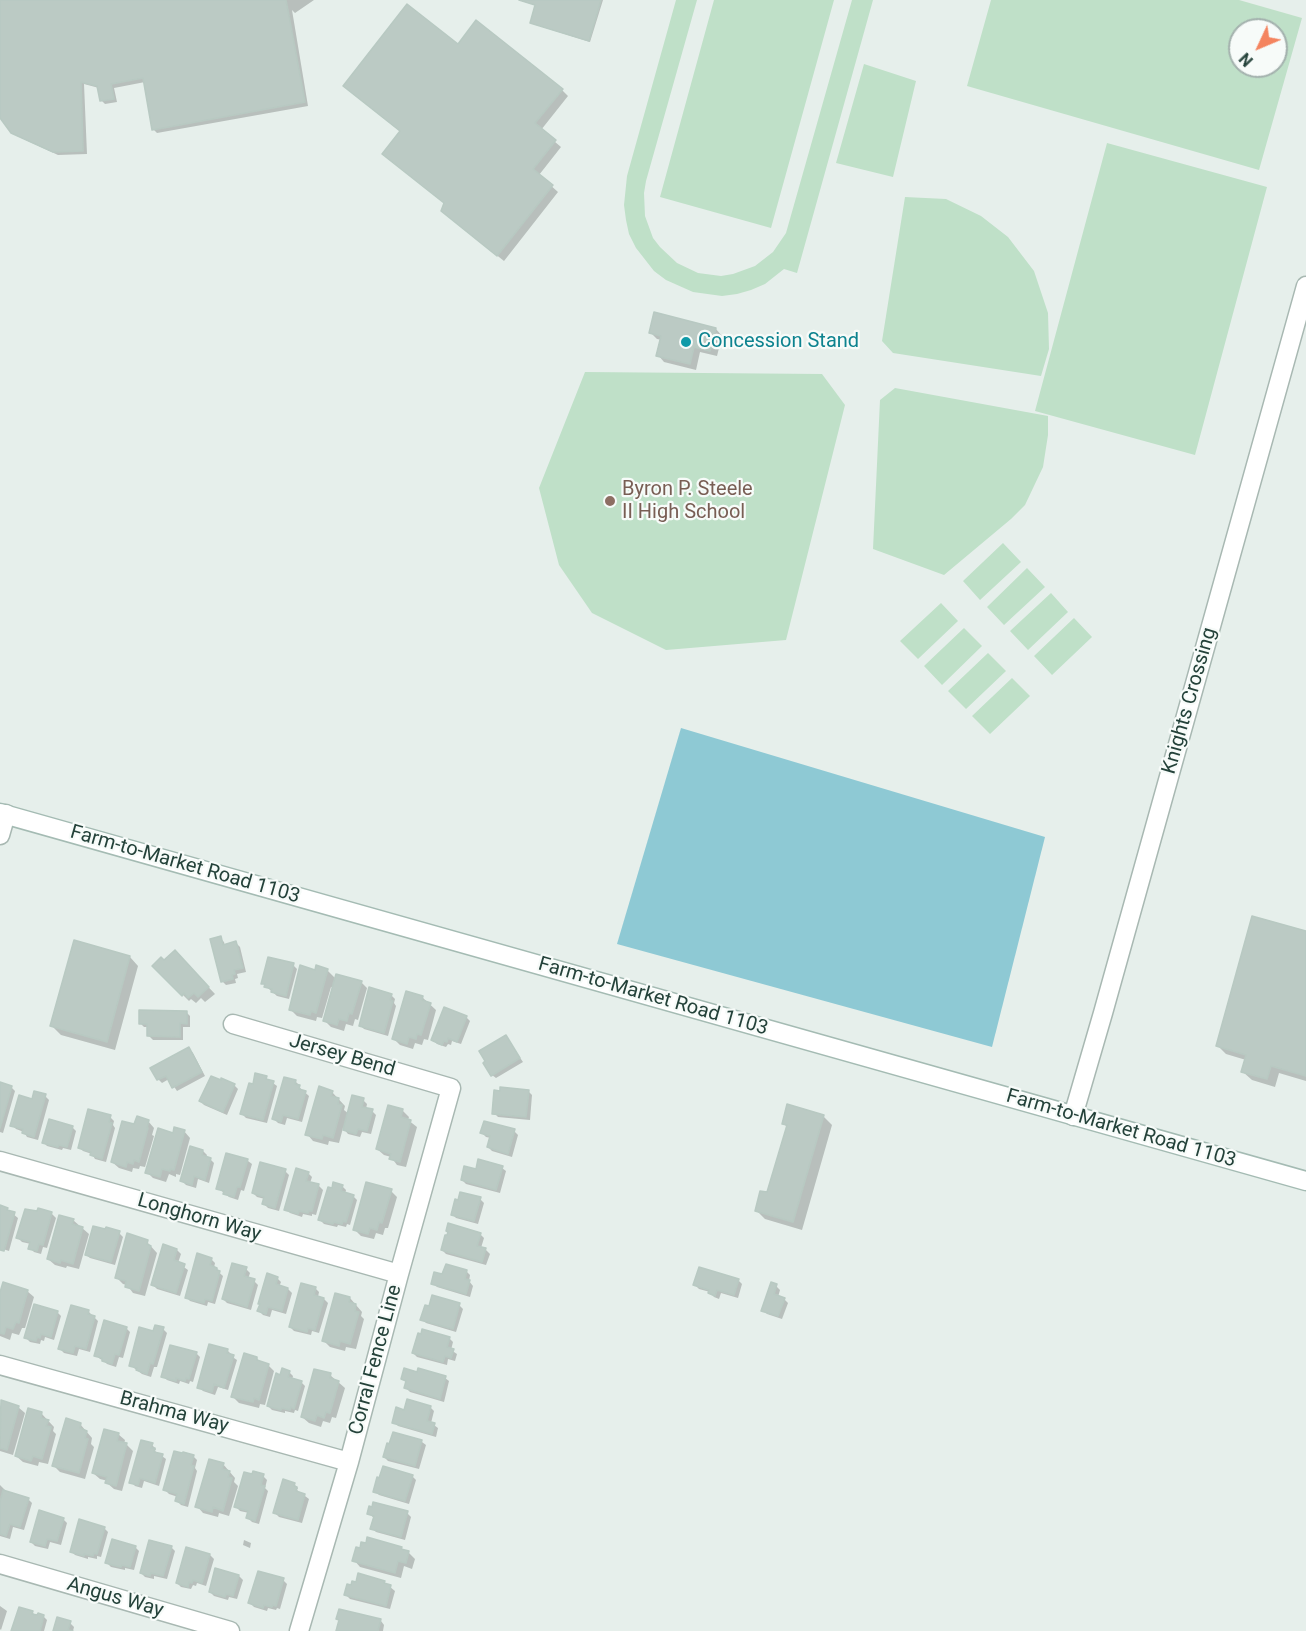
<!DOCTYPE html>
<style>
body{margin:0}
#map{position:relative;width:1306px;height:1631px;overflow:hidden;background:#e6efeb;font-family:Roboto,sans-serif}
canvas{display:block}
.north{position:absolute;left:1228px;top:18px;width:60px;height:60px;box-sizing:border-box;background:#f7fbf9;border:2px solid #a3b1ad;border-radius:50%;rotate:226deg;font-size:16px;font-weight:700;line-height:24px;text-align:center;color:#24423a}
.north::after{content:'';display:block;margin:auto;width:21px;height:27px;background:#f4845f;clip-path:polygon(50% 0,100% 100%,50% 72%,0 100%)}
</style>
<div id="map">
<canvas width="1306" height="1631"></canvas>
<div class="north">N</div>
</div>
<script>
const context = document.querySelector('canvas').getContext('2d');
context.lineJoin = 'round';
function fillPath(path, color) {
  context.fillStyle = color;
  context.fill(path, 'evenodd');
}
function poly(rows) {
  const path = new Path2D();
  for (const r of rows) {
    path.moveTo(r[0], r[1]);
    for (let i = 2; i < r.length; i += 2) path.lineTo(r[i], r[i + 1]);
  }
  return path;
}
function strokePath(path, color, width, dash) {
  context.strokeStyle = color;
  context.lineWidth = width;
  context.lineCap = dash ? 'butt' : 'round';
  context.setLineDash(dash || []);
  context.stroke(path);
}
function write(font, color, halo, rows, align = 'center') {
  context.font = font + ' Roboto,sans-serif';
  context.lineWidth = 4.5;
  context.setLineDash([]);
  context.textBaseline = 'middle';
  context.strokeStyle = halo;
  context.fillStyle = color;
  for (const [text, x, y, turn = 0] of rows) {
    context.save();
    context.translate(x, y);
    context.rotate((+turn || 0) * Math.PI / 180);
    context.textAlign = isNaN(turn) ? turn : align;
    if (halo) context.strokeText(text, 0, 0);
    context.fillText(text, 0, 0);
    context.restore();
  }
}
const green = poly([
 [676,0,697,0,646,181,644,193,645,216,653,238,660,247,677,263,698,273,721,276,733,274,755,266,773,252,786,233,852,0,873,0,797,273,784,269,765,284,751,290,737,294,722,296,693,292,666,280,654,271,636,248,629,234,626,220,624,205,627,176],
 [714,0,834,0,771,228,660,197],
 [991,0,1239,0,1302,18,1259,170,967,86],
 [1240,30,1276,30,1276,66,1240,66],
 [864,64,916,81,893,177,836,163],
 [1107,143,1267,187,1195,455,1035,411],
 [905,197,946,199,981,216,1008,237,1034,271,1048,313,1049,349,1041,376,893,353,882,341],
 [585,372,822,374,845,405,786,640,666,650,592,613,559,565,539,488],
 [895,388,1048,416,1048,435,1043,467,1025,505,1011,519,944,575,873,549,880,400],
 [1003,543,1021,562,980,600,963,581],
 [1027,568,1045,587,1004,625,987,607],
 [1051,593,1068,612,1028,650,1010,631],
 [941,603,958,621,918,659,900,641],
 [1074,618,1092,637,1052,675,1034,656],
 [964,628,982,646,942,685,924,666],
 [988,653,1006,671,966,709,948,691],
 [1012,678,1030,696,990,734,972,716]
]);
const water = poly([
 [681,728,1045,837,992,1047,617,944]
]);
const shadow = poly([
 [0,0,314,0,295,13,292,10,308,106,157,133,153,129,145,82,114,88,117,102,105,104,101,100,99,88,84,84,87,154,58,155,17,136,0,116],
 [518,0,603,0,590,42,533,24,531,23,536,5],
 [458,46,562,90,568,96,541,130,561,147,539,175,558,192,504,261,449,217,445,204,401,132,351,92],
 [716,329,722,336,717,356,700,352,696,370,664,362,658,355,662,340,657,339,651,333],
 [1306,933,1306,1081,1279,1073,1275,1087,1252,1080,1243,1072,1246,1060,1226,1054,1217,1045],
 [220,938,224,942,225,946,236,943,240,947,246,972,237,974,238,978,235,979,236,983,226,985,222,981],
 [175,952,215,994,205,1002,201,998,196,1003,191,999,189,1001,154,966,164,962],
 [130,957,138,966,115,1050,61,1035,52,1026],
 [293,965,297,969,289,999,277,996,262,983],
 [327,970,336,979,361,982,367,988,358,1020,355,1019,353,1026,346,1024,344,1031,331,1027,325,1021,333,988,331,987,322,1018,317,1017,316,1021,297,1016,290,1009,316,972],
 [391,995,395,999,394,1003,396,1006,388,1036,364,1029,360,1025],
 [422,997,436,1010,428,1040,424,1039,422,1045,415,1043,413,1049,400,1045,394,1039],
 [186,1012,190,1016,190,1027,183,1027,183,1040,153,1040,149,1036,149,1027,144,1027,140,1023],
 [466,1017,470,1021,461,1044,452,1041,451,1045,448,1044,446,1047,437,1044,433,1040],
 [506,1037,523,1062,496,1078,492,1075],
 [189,1049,193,1053,205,1076,177,1091,169,1079,162,1083,158,1079],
 [266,1078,277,1086,267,1123,246,1118,242,1114,254,1086],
 [295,1081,299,1085,299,1087,309,1096,302,1122,287,1118,285,1125,278,1123,274,1119],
 [0,1084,11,1087,15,1091,3,1133,0,1132],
 [234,1085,238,1089,227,1115,204,1105,200,1101],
 [528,1091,532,1095,530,1120,498,1117,494,1113],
 [332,1092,345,1106,344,1110,349,1114,363,1100,367,1104,366,1109,372,1111,376,1115,371,1134,362,1132,360,1137,348,1134,343,1128,339,1143,329,1141,328,1145,313,1141,307,1134],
 [45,1096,49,1100,38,1140,27,1137,24,1132,16,1129,12,1125,33,1101],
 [788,1106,824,1117,832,1125,802,1230,765,1219,756,1210,768,1194,788,1128,783,1123],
 [402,1110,409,1117,408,1120,417,1127,406,1167,397,1165,391,1157,384,1155,377,1149],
 [110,1117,114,1121,113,1125,115,1128,106,1162,95,1159,92,1154,83,1151,79,1147],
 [148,1121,154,1128,152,1135,154,1136,145,1167,140,1166,139,1169,133,1168,132,1172,119,1168,112,1162,135,1126],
 [72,1127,76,1131,71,1150,63,1148,62,1150,47,1146,43,1142],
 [184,1131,190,1138,180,1175,176,1174,176,1177,169,1174,166,1182,153,1178,147,1172,174,1134],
 [514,1131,518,1135,512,1157,492,1151,488,1147,491,1138,486,1137,482,1133],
 [203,1151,207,1155,206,1158,210,1159,214,1163,209,1183,198,1179,196,1188,186,1185,182,1181],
 [227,1155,248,1161,252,1164,244,1191,241,1190,238,1200,229,1197,218,1188],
 [502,1168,506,1171,500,1193,466,1184,462,1180,477,1171],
 [285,1171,289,1175,279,1211,268,1208,264,1204,265,1199,257,1197,253,1193],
 [308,1173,312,1177,310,1183,319,1186,323,1190,316,1215,312,1214,312,1216,303,1214,302,1217,290,1213,286,1209],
 [342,1186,346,1190,345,1194,353,1196,357,1200,350,1225,347,1224,346,1227,338,1225,337,1227,324,1224,320,1220],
 [391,1191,397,1197,388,1228,385,1228,383,1235,376,1233,374,1239,361,1236,355,1230],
 [480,1199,484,1203,478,1224,456,1218,452,1214],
 [0,1207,7,1209,18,1218,9,1251,0,1248],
 [39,1210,52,1214,56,1218,47,1248,43,1247,41,1254,34,1252,30,1248,31,1244,22,1242,18,1238],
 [73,1220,89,1234,79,1269,67,1266,66,1268,55,1265,48,1259],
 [119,1233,123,1237,115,1265,90,1258,86,1255],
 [480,1234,484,1238,481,1248,486,1250,490,1254,486,1265,446,1254,442,1250],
 [147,1242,157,1253,145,1296,133,1293,127,1285,123,1284,116,1277],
 [177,1250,181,1254,178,1263,188,1270,180,1296,157,1289,153,1285],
 [211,1259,215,1263,214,1268,223,1276,215,1304,208,1302,207,1306,190,1301,186,1297],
 [246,1269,250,1273,248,1279,254,1281,258,1285,251,1310,227,1303,223,1299],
 [466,1271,470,1275,469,1281,473,1286,470,1297,437,1287,433,1283,443,1276],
 [277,1278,281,1282,279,1287,288,1289,292,1293,286,1314,272,1310,270,1317,263,1315,259,1311],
 [738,1280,742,1284,738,1298,721,1293,719,1299,714,1297,710,1292,699,1289,695,1285],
 [776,1286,780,1290,778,1297,784,1299,788,1303,782,1319,767,1314,763,1310],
 [315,1288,319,1292,318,1297,324,1299,328,1303,319,1333,312,1331,311,1335,294,1331,290,1327],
 [27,1291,34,1297,25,1328,22,1328,19,1335,12,1333,10,1340,0,1336,0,1297],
 [350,1298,362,1312,361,1316,364,1319,356,1349,346,1347,345,1351,330,1347,323,1340],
 [459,1305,463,1309,456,1332,426,1323,422,1319],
 [88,1311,98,1321,90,1352,79,1349,77,1356,64,1353,60,1349],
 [57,1312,61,1316,54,1340,45,1337,44,1341,41,1340,40,1344,30,1342,26,1338],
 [126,1328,130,1332,123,1358,119,1357,116,1367,107,1364,103,1360,100,1359,96,1355],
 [163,1329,167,1333,157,1367,154,1367,151,1377,142,1374,130,1365,154,1333],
 [449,1338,453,1342,451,1350,457,1354,455,1361,448,1359,447,1365,417,1357,413,1353],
 [227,1350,231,1354,231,1356,237,1360,228,1390,218,1387,215,1395,203,1391,199,1387],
 [196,1353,200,1357,193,1382,190,1381,189,1384,180,1381,179,1384,167,1380,163,1376],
 [257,1359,261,1363,268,1365,274,1371,265,1405,260,1404,259,1408,239,1403,233,1397],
 [289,1372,293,1376,292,1380,301,1382,305,1386,298,1411,295,1410,294,1413,285,1411,285,1413,272,1410,268,1406,281,1377],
 [330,1375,345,1388,336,1418,332,1417,330,1423,323,1421,321,1427,309,1423,302,1417],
 [445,1378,449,1381,444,1402,410,1392,406,1388,407,1383,403,1379],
 [2,1402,18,1407,25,1413,13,1455,0,1451,0,1407],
 [430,1407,434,1411,431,1423,438,1428,436,1437,398,1426,394,1422,405,1411],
 [41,1413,54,1427,53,1431,56,1434,48,1464,39,1462,38,1466,23,1462,16,1456],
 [80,1424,92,1438,91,1444,94,1447,85,1479,60,1472,54,1466],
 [118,1434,125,1440,124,1444,127,1445,133,1451,122,1491,114,1489,107,1483,108,1481,100,1479,93,1473],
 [394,1434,422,1442,426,1445,419,1469,388,1461,384,1457,390,1446],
 [152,1445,156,1449,155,1451,166,1459,159,1486,144,1481,142,1488,135,1486,131,1482],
 [193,1456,197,1460,195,1468,197,1471,188,1507,181,1505,177,1501,178,1497,169,1494,165,1490],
 [223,1464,235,1478,234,1482,238,1486,229,1516,219,1513,218,1517,203,1513,197,1506],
 [263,1476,267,1480,265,1488,268,1491,259,1524,252,1522,248,1518,249,1513,240,1511,236,1507],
 [412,1476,416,1480,409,1504,379,1495,375,1491],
 [294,1484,298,1488,297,1490,309,1499,302,1523,279,1517,275,1513],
 [0,1485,5,1490,4,1492,28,1499,32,1503,24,1530,13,1527,10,1539,0,1536],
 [368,1513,407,1513,411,1517,405,1540,376,1532,372,1528,374,1518],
 [63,1519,67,1523,61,1545,50,1542,48,1549,35,1546,31,1542],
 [104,1528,108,1532,101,1557,97,1556,97,1559,88,1557,88,1559,75,1555,71,1551],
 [244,1540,251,1543,250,1548,243,1545],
 [135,1547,139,1551,134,1570,125,1568,125,1570,111,1567,107,1563],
 [171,1547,175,1551,167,1579,154,1576,154,1579,145,1577,141,1573],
 [401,1548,408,1552,415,1559,412,1569,404,1566,401,1578,360,1567,354,1560],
 [210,1555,214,1559,206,1586,197,1583,196,1586,193,1585,191,1589,181,1587,177,1583],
 [239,1576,243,1580,237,1599,229,1597,228,1600,214,1596,210,1592],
 [283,1580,287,1584,280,1609,277,1608,276,1610,268,1608,267,1611,254,1607,250,1603],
 [384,1582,395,1591,390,1609,350,1599,346,1595],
 [0,1606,7,1611,1,1630,0,1629],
 [32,1612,36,1616,43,1616,47,1620,44,1631,13,1631],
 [381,1621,384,1625,383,1631,338,1631],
 [70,1623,74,1627,73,1631,54,1631]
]);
const building = poly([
 [0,0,286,0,305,102,152,130,143,78,111,84,114,99,100,101,97,86,81,82,83,151,53,152,11,133,0,118,0,0],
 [519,0,601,0,589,41,530,23,535,5,519,0],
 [407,4,458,44,476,20,563,89,535,123,556,140,533,169,553,185,497,256,441,211,444,203,382,154,400,131,343,86,407,4],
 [654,312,716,328,710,351,694,347,690,364,656,356,661,336,649,333,654,312],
 [1252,916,1306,931,1306,1076,1271,1066,1267,1079,1241,1072,1246,1055,1216,1046,1252,916],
 [221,936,223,945,236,941,243,968,234,970,235,974,232,975,233,979,221,982,210,939,221,936],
 [74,940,130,956,107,1042,50,1026,74,940],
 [175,950,209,987,198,997,194,993,188,998,184,993,182,996,152,966,161,957,164,960,175,950],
 [268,957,294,963,286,996,271,992,272,989,264,987,265,984,261,984,268,957],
 [300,965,315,970,316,965,328,969,316,1013,311,1011,310,1015,289,1010,300,965],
 [336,974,362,981,352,1014,349,1013,347,1021,339,1019,337,1025,323,1021,336,974],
 [369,987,392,994,390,1000,393,1001,384,1033,359,1026,369,987],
 [406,991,423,996,422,1000,431,1003,421,1035,417,1034,416,1039,409,1037,407,1044,392,1039,406,991],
 [444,1007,467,1016,457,1042,448,1038,447,1042,444,1041,442,1045,431,1040,444,1007],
 [139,1010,187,1011,187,1024,180,1023,180,1037,147,1036,147,1024,139,1024,139,1010],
 [506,1035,520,1058,491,1076,483,1063,485,1061,479,1051,506,1035],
 [189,1047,202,1072,172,1088,166,1076,157,1080,150,1068,189,1047],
 [255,1073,267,1076,266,1079,274,1081,263,1120,240,1114,249,1083,253,1084,255,1073],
 [211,1076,221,1080,221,1078,235,1084,223,1112,199,1101,211,1076],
 [284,1077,296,1080,295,1084,300,1085,299,1089,306,1091,298,1119,283,1115,281,1122,272,1119,284,1077],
 [0,1082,12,1086,0,1128,0,1082],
 [319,1086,333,1091,331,1096,339,1098,338,1104,342,1105,333,1138,323,1135,322,1139,305,1135,319,1086],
 [500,1087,529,1090,526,1117,492,1114,494,1090,500,1091,500,1087],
 [34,1091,46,1094,34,1137,22,1133,23,1129,10,1126,19,1095,32,1099,34,1091],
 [352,1095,364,1098,362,1107,373,1109,367,1131,358,1129,356,1134,343,1130,352,1095],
 [787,1104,824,1115,793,1222,755,1211,760,1191,767,1192,787,1125,782,1124,787,1104],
 [388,1105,403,1109,401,1117,411,1120,400,1162,389,1159,391,1154,376,1149,388,1105],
 [88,1109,111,1115,109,1122,112,1123,102,1159,90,1155,91,1152,78,1148,88,1109],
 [137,1116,149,1120,147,1128,148,1128,139,1162,134,1160,133,1164,127,1162,126,1167,111,1162,122,1121,134,1124,137,1116],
 [49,1119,73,1126,67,1147,59,1145,58,1147,42,1143,49,1119],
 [484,1121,515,1129,508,1154,487,1147,490,1136,480,1133,484,1121],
 [174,1127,185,1130,174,1170,170,1169,170,1171,162,1169,160,1177,145,1173,158,1128,173,1133,174,1127],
 [190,1146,203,1150,202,1155,211,1158,205,1180,194,1176,192,1185,180,1181,190,1146],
 [226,1153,248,1159,240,1187,237,1187,234,1197,223,1194,224,1191,216,1189,226,1153],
 [478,1159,503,1166,496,1190,461,1180,464,1166,476,1169,478,1159],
 [260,1162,286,1169,275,1208,262,1204,264,1197,252,1193,260,1162],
 [296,1168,309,1172,306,1181,319,1184,312,1211,309,1211,308,1213,299,1211,298,1214,284,1210,296,1168],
 [333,1182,343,1185,341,1191,354,1195,346,1222,343,1221,342,1224,334,1222,333,1224,318,1220,328,1187,332,1188,333,1182],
 [366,1182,392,1189,382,1223,379,1222,377,1230,370,1228,368,1234,353,1230,366,1182],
 [460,1192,481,1197,474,1221,451,1215,455,1199,458,1200,460,1192],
 [0,1205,8,1208,7,1210,15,1212,4,1251,0,1250,0,1205],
 [38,1208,52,1212,43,1245,39,1244,37,1251,28,1249,30,1242,16,1238,25,1209,37,1211,38,1208],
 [59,1215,74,1219,72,1224,83,1227,73,1264,61,1260,60,1263,47,1259,59,1215],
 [448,1223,481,1233,477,1246,486,1248,482,1262,441,1250,445,1235,447,1235,448,1232,446,1231,448,1223],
 [93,1226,105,1229,106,1227,120,1231,111,1262,85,1255,93,1226],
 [127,1233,148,1240,147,1244,151,1246,139,1291,125,1287,126,1281,115,1278,127,1233],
 [163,1244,177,1249,174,1260,185,1264,176,1293,151,1285,163,1244],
 [197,1253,212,1258,210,1265,217,1268,217,1270,220,1271,212,1301,205,1299,204,1303,185,1298,197,1253],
 [232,1263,247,1267,244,1276,255,1279,247,1307,222,1299,232,1263],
 [446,1264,467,1270,465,1279,470,1280,466,1294,431,1284,434,1272,442,1274,446,1264],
 [699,1267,739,1279,734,1295,717,1290,715,1296,708,1293,709,1290,693,1285,699,1267],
 [267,1273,278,1277,276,1284,288,1288,282,1311,268,1307,266,1314,257,1311,260,1304,258,1304,267,1273],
 [3,1282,28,1290,19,1323,16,1322,13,1329,6,1327,4,1334,0,1333,0,1292,3,1282],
 [771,1282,777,1284,774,1294,785,1298,778,1316,761,1311,771,1282],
 [301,1283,316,1287,314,1295,324,1298,315,1330,308,1328,307,1332,289,1327,301,1283],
 [335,1293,350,1297,349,1302,356,1304,355,1311,359,1312,350,1344,340,1341,339,1346,322,1341,335,1293],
 [432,1295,460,1303,453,1329,420,1320,425,1305,429,1306,432,1295],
 [34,1304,58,1311,51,1337,41,1334,40,1338,37,1337,36,1341,24,1338,34,1304],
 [71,1305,89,1310,88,1314,95,1316,86,1349,75,1346,73,1353,58,1349,71,1305],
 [104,1320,127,1327,119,1355,115,1354,112,1364,102,1361,102,1358,94,1356,104,1320],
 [155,1325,164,1327,153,1364,150,1363,147,1374,136,1370,137,1368,129,1366,139,1327,153,1331,155,1325],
 [422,1329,450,1337,447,1347,454,1349,451,1358,445,1356,443,1362,412,1353,418,1333,421,1334,422,1329],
 [209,1344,228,1349,227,1353,234,1355,224,1388,214,1384,212,1392,197,1388,209,1344],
 [170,1345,197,1352,189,1379,186,1378,185,1381,176,1378,176,1381,161,1377,170,1345],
 [244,1353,257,1357,257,1360,269,1364,259,1400,254,1398,253,1402,231,1397,244,1353],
 [282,1368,290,1371,288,1377,302,1381,294,1409,291,1407,290,1410,282,1408,281,1410,267,1406,276,1373,280,1375,282,1368],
 [404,1368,417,1372,418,1368,446,1376,440,1399,404,1388,406,1381,401,1379,404,1368],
 [314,1369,331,1373,330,1378,339,1381,330,1413,326,1412,324,1418,317,1415,315,1421,301,1417,314,1369],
 [407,1399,431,1406,427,1421,435,1423,432,1434,392,1423,396,1407,404,1410,407,1399],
 [1,1400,19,1406,7,1450,0,1448,1,1400],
 [28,1408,42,1412,41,1418,49,1420,46,1426,51,1427,42,1459,33,1456,31,1461,15,1456,28,1408],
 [66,1418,81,1423,80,1428,87,1431,85,1438,88,1439,79,1473,52,1466,66,1418],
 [104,1429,119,1433,117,1441,127,1443,116,1486,105,1483,107,1477,92,1473,104,1429],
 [393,1432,422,1440,415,1466,383,1457,387,1443,389,1444,393,1432],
 [141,1440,153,1443,151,1448,155,1448,154,1452,163,1454,155,1483,140,1478,138,1485,129,1483,141,1440],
 [174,1451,182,1453,183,1452,194,1455,191,1465,194,1466,184,1504,175,1501,177,1494,163,1490,174,1451],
 [209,1459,224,1463,222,1469,230,1471,228,1477,232,1478,223,1511,213,1507,212,1512,195,1507,209,1459],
 [383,1466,413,1475,405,1501,373,1492,377,1477,379,1478,383,1466],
 [253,1471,264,1474,261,1485,265,1486,255,1521,246,1518,248,1511,234,1507,244,1472,252,1474,253,1471],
 [283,1479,295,1483,294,1486,297,1487,296,1491,305,1494,298,1520,273,1513,283,1479],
 [3,1490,29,1498,20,1527,10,1524,6,1536,0,1534,0,1502,3,1490],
 [373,1502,408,1511,401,1537,370,1529,374,1516,367,1514,369,1506,372,1507,373,1502],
 [39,1510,64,1518,57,1541,47,1539,45,1546,30,1542,39,1510],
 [79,1519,105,1527,97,1554,94,1553,93,1556,84,1554,84,1556,70,1552,79,1519],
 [367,1537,402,1547,401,1549,409,1551,406,1563,398,1561,395,1573,352,1561,356,1547,360,1548,361,1542,366,1543,367,1537],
 [112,1539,136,1546,130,1567,122,1565,121,1567,105,1563,112,1539],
 [149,1540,172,1546,163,1576,151,1573,150,1576,140,1573,149,1540],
 [186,1547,210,1554,202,1583,193,1580,192,1583,189,1582,188,1587,176,1583,186,1547],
 [215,1568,239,1575,233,1596,226,1594,225,1597,209,1592,215,1568],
 [258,1571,284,1578,276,1606,273,1605,272,1607,264,1605,263,1608,248,1603,258,1571],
 [358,1573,385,1581,384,1583,391,1585,386,1606,344,1595,347,1584,351,1585,352,1581,356,1582,358,1573],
 [19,1607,33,1611,32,1614,37,1615,38,1613,44,1615,40,1631,11,1631,19,1607],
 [339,1609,381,1619,378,1631,336,1631,339,1620,336,1619,339,1609],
 [57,1617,71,1621,68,1630,73,1631,53,1631,57,1617]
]);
const minor = poly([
 [0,835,6,814],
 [233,1024,451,1088,399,1274,349,1462,299,1631],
 [1073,1116,1103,1013,1306,286],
 [0,1161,399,1274],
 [0,1365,349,1462],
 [0,1564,230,1631]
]);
const secondary = poly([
 [0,813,1306,1181]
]);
const markers = [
 [686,342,6,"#0f9aa8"],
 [610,501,6,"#8d6e63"]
];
const cultureNames = [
 ["Concession Stand",698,342]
];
const educationNames = [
 ["Byron P. Steele",622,490],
 ["II High School",622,513]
];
const streetNames = [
 ["Knights Crossing",1190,701,-74],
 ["Farm-to-Market Road 1103",185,865,16],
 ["Farm-to-Market Road 1103",653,997,16],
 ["Jersey Bend",342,1056,16],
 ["Farm-to-Market Road 1103",1121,1129,16],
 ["Longhorn Way",199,1218,16],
 ["Corral Fence Line",376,1360,-75],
 ["Brahma Way",174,1413,15],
 ["Angus Way",115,1598,16]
];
fillPath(green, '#bfe0c8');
fillPath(water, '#8ec9d4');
fillPath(shadow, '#0003');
fillPath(building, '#bbcac4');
strokePath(building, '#b8c9c2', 1.5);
strokePath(minor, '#a8b8b2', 21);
strokePath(secondary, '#a4bbb3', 21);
strokePath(minor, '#fff', 18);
strokePath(secondary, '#fff', 18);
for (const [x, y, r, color] of markers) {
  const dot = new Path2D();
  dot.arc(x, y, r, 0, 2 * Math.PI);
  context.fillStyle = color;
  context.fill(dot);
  strokePath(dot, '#f7fbf9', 2);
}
write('20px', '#0d838f', '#f7fbf9', cultureNames, 'left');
write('20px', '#785e54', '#f7fbf9', educationNames, 'left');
write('20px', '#24423a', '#f7fbf9', streetNames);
</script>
